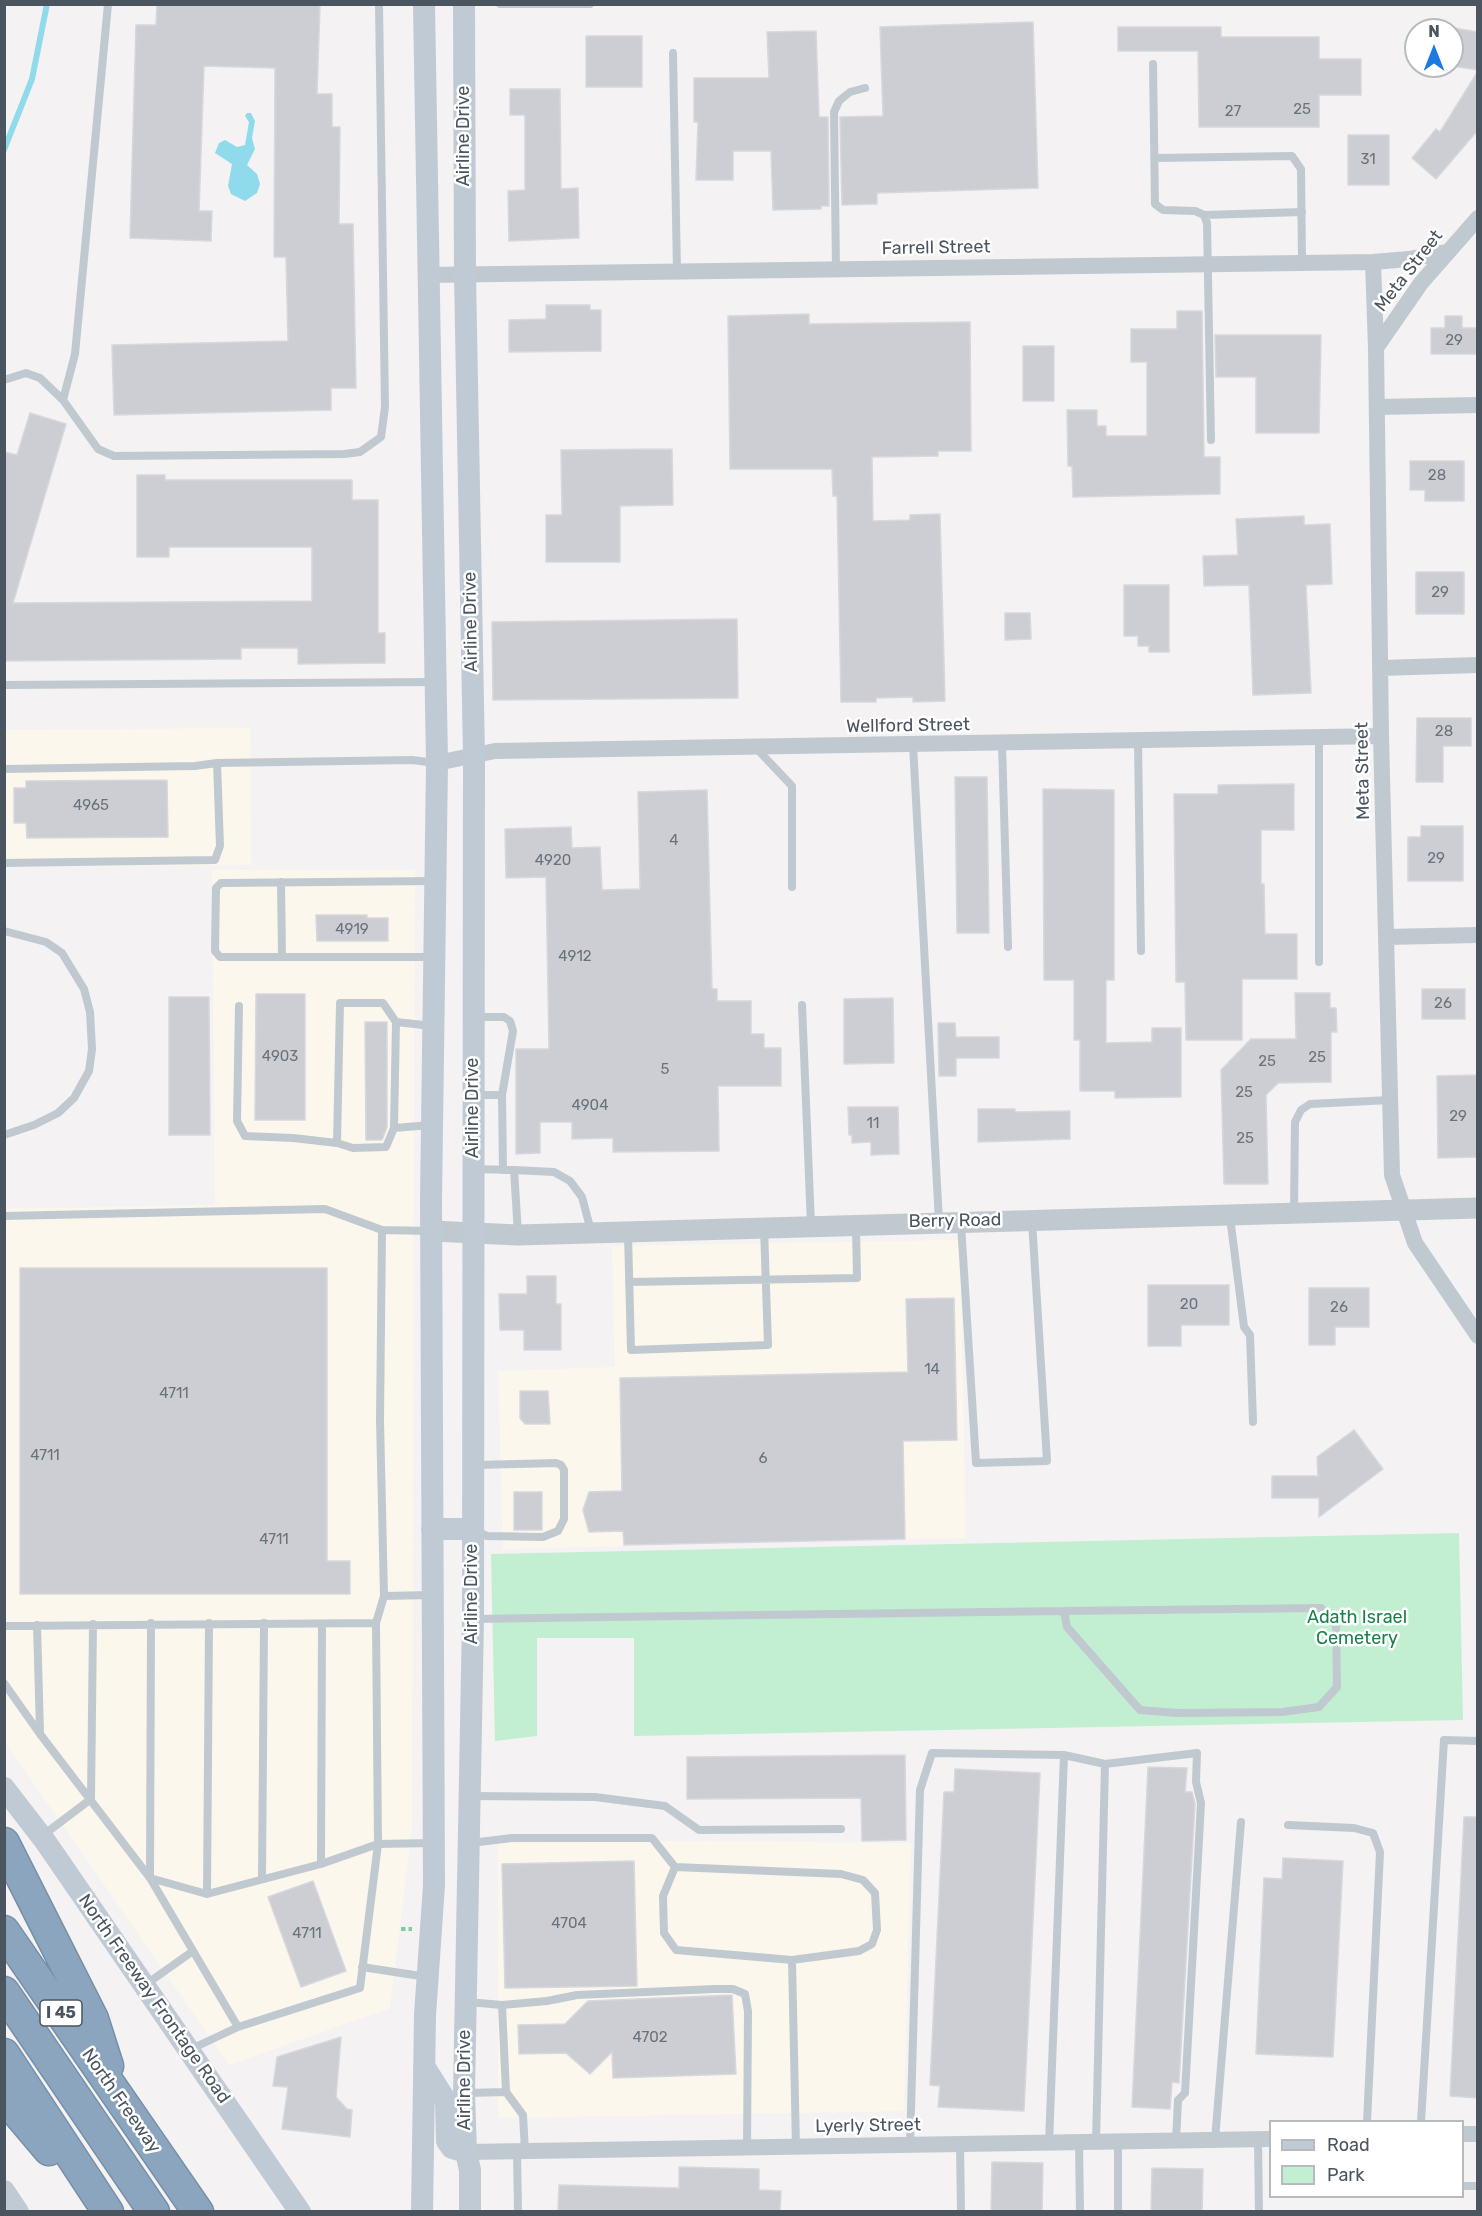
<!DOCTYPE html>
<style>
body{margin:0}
#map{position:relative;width:1482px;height:2216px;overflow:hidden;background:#f4f2f2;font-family:Rubik,sans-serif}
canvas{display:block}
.frame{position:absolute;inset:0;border:6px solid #4a555f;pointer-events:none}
.legend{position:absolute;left:1269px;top:2120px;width:195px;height:78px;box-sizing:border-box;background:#fff;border:2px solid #b7bbbf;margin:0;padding:8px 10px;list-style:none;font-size:18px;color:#4a555f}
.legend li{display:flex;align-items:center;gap:12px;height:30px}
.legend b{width:30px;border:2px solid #b7bbbf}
.north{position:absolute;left:1404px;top:18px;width:60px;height:60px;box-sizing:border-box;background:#fff;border:2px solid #b7bbbf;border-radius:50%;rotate:0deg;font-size:16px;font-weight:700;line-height:24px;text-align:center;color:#4a555f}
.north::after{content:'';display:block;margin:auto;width:21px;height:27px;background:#1d79e2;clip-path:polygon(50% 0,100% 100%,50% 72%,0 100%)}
</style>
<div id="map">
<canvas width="1482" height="2216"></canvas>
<div class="frame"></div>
<ul class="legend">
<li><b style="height:8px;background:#c0cad4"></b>Road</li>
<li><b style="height:16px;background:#c2efd2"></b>Park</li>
</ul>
<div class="north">N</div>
</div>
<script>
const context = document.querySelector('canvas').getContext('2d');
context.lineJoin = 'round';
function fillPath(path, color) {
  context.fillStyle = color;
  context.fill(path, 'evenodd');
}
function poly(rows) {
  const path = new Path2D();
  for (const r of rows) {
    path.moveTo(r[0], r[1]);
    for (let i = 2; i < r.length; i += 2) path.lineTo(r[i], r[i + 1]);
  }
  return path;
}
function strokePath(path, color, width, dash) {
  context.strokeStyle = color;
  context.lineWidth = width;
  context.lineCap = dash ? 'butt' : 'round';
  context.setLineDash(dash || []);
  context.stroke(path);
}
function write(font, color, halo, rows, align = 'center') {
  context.font = font + ' Rubik,sans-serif';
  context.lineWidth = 5;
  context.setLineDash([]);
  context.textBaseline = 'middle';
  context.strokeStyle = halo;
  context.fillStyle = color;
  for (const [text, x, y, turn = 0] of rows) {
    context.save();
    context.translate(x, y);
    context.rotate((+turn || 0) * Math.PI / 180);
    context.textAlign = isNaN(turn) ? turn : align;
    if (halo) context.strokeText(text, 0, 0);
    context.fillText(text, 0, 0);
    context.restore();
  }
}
const commercial = poly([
 [250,728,251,865,5,867,4,730],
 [212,870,415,870,412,1828,390,2008,229,2065,5,1742,4,1209,215,1205],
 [960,1240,966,1538,503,1549,498,1371,615,1367,612,1246],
 [708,1841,911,1843,904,2111,498,2118,498,1843]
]);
const green = poly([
 [1459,1533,1463,1720,634,1736,634,1638,537,1638,537,1736,495,1741,491,1554]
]);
const water = poly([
 [247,113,251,113,255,121,252,138,255,149,247,165,257,174,260,184,257,193,245,201,231,194,228,186,232,164,215,153,219,143,225,140,237,147,245,145,249,122,245,116]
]);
const stream = poly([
 [4,150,32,79,47,4]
]);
const building = poly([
 [157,4,320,4,317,94,332,94,332,127,340,127,339,224,353,224,356,388,331,388,331,410,114,415,112,345,288,341,286,257,274,257,275,68,204,66,199,211,212,211,211,241,130,238,136,25,156,25,157,4],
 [1033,22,1038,188,877,193,877,204,842,205,840,117,883,116,880,27,1033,22],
 [1118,27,1221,27,1221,37,1319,37,1319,59,1361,59,1361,95,1319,95,1319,127,1199,127,1198,51,1118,51,1118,27],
 [1454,28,1478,32,1478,70,1452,66,1454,28],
 [816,31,819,117,828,117,829,206,821,206,821,209,773,210,771,151,733,151,733,180,696,180,698,122,694,122,694,78,769,78,767,32,816,31],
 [586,36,642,36,642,87,586,87,586,36],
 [1478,71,1478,130,1436,179,1412,158,1436,129,1440,132,1478,71],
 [510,89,560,89,561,189,578,188,579,238,509,241,508,191,525,190,525,115,510,115,510,89],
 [1348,135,1389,135,1389,185,1348,185,1348,135],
 [546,305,590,305,590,310,601,310,601,351,509,352,509,320,546,319,546,305],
 [1177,311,1202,311,1204,457,1220,457,1220,494,1073,497,1072,466,1068,466,1067,410,1097,410,1097,426,1106,426,1106,436,1147,436,1147,362,1131,362,1131,329,1177,329,1177,311],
 [809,314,809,324,970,322,971,451,938,451,938,456,872,457,873,521,910,520,910,515,940,514,945,701,913,702,913,697,876,698,876,702,841,702,837,496,833,496,832,469,730,469,728,316,809,314],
 [1445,316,1462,316,1462,328,1478,328,1478,354,1431,354,1431,328,1445,328,1445,316],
 [1215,335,1321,335,1319,433,1256,433,1256,377,1216,377,1215,335],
 [1023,346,1054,346,1054,401,1023,401,1023,346],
 [30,413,66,424,13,603,312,601,312,547,169,547,169,557,137,557,137,475,165,475,165,480,352,480,352,500,378,500,378,633,385,633,385,663,298,664,298,648,241,648,241,659,4,661,4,452,17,455,30,413],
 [672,449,673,505,620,506,620,562,546,562,546,515,562,515,561,450,672,449],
 [1410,461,1464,461,1464,501,1425,501,1425,490,1410,490,1410,461],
 [1304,516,1304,525,1330,524,1332,584,1306,585,1311,693,1253,695,1249,585,1204,586,1203,556,1238,555,1236,519,1304,516],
 [1416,572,1464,572,1464,614,1416,614,1416,572],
 [1124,585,1169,585,1169,652,1149,652,1149,646,1138,646,1138,636,1124,636,1124,585],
 [1005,613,1030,613,1031,639,1005,640,1005,613],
 [737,619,738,698,493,700,492,622,737,619],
 [1417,718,1471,718,1471,746,1443,746,1443,782,1416,782,1417,718],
 [955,777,987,777,989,933,957,933,955,777],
 [167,780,168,837,27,838,26,823,14,823,14,788,26,788,26,781,167,780],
 [1294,784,1294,830,1261,830,1261,884,1264,884,1265,934,1297,934,1297,979,1242,979,1242,1040,1186,1040,1185,982,1176,982,1174,794,1218,794,1218,785,1294,784],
 [1043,789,1114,790,1114,980,1106,980,1106,1043,1152,1042,1152,1028,1181,1028,1181,1097,1115,1098,1115,1091,1080,1091,1080,1040,1074,1040,1074,980,1044,980,1043,789],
 [707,790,712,989,717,989,717,1001,751,1001,751,1034,764,1034,764,1048,781,1048,781,1086,718,1086,719,1151,613,1152,613,1138,572,1139,572,1122,540,1122,540,1153,516,1154,516,1049,549,1049,546,877,506,878,505,829,571,827,572,848,600,847,602,890,640,889,638,792,707,790],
 [1421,826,1463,826,1463,881,1408,881,1408,837,1421,837,1421,826],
 [316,915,367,915,367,918,388,918,388,941,317,941,316,915],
 [1422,989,1465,989,1465,1019,1422,1019,1422,989],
 [1295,993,1330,993,1330,1008,1336,1008,1337,1032,1331,1032,1331,1082,1278,1083,1266,1095,1268,1184,1224,1184,1221,1070,1251,1039,1296,1039,1295,993],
 [256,994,305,994,305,1120,255,1120,256,994],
 [169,997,209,997,210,1135,169,1135,169,997],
 [893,998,894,1063,844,1064,844,999,893,998],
 [365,1022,387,1022,387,1127,382,1140,366,1140,365,1022],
 [938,1023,955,1023,956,1037,999,1037,999,1058,956,1058,956,1076,939,1076,938,1023],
 [1478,1075,1478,1157,1438,1158,1437,1076,1478,1075],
 [848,1107,898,1107,899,1154,871,1155,871,1142,852,1143,852,1135,849,1135,848,1107],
 [978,1109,1015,1109,1015,1112,1070,1111,1070,1139,978,1142,978,1109],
 [20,1268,327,1268,327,1561,350,1561,350,1594,20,1594,20,1268],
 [527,1276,556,1276,556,1304,561,1304,561,1350,524,1350,524,1330,500,1330,499,1294,527,1294,527,1276],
 [1148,1285,1229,1285,1229,1325,1181,1325,1181,1346,1148,1346,1148,1285],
 [1309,1288,1369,1288,1369,1327,1335,1327,1335,1345,1309,1345,1309,1288],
 [954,1298,957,1440,903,1441,905,1539,624,1545,623,1531,589,1532,583,1510,589,1492,622,1491,620,1378,908,1372,906,1299,954,1298],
 [520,1391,548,1391,550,1424,525,1424,520,1418,520,1391],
 [1354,1430,1383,1469,1319,1517,1319,1498,1272,1498,1272,1476,1318,1476,1317,1457,1354,1430],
 [514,1492,542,1492,542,1530,514,1530,514,1492],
 [905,1755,906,1840,862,1841,861,1798,687,1799,687,1757,905,1755],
 [1148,1767,1187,1768,1185,1792,1192,1792,1195,1804,1179,2083,1172,2082,1170,2109,1132,2107,1148,1767],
 [955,1769,1040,1773,1024,2111,938,2107,940,2086,930,2085,944,1792,954,1792,955,1769],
 [1464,1817,1478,1817,1478,2098,1450,2096,1464,1817],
 [1283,1858,1343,1861,1333,2057,1256,2054,1264,1878,1282,1879,1283,1858],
 [634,1861,637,1986,505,1988,502,1864,634,1861],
 [313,1881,346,1971,301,1987,268,1897,313,1881],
 [732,1995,736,2074,613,2078,612,2052,590,2074,566,2053,519,2054,518,2025,565,2024,588,2001,732,1995],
 [341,2037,336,2097,347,2109,352,2110,350,2137,282,2129,288,2087,273,2086,277,2057,341,2037],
 [992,2162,1043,2163,1042,2211,991,2211,992,2162],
 [679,2167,759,2169,759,2190,781,2191,780,2211,558,2211,559,2185,679,2188,679,2167],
 [1152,2168,1203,2169,1202,2211,1151,2211,1152,2168]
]);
const path = poly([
 [401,1929,412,1929]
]);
const service = poly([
 [108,4,75,354,63,400,98,449,114,456,344,454,360,452,381,437,385,407,379,4],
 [500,4,590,4],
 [673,53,677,272],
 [1153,64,1155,204,1163,210,1195,211,1204,215,1207,223,1211,440],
 [1155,158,1292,156,1301,169,1302,263],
 [1204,215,1302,212],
 [836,270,834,112,839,101,850,92,865,88],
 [4,380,26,373,40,378,63,400],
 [4,685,433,682],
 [1319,737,1319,962],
 [1138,741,1141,951],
 [1002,744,1008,947],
 [913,745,939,1221],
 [756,748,792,786,792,887],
 [4,769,195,766,217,763,412,760,436,763],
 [4,863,215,860,220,846,217,763],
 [281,882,282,957],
 [4,931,46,942,62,953,84,989,90,1012,92,1049,89,1071,74,1098,58,1113,34,1125,4,1135],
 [432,957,220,957,215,951,216,888,221,883,433,881],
 [802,1005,811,1225],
 [239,1006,237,1121,245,1136,293,1138,337,1143,353,1148,386,1147,394,1128],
 [476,1017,504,1017,510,1021,513,1031,502,1095],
 [396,1022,394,1128,431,1125],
 [475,1095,502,1095,503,1170],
 [337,1143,340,1003,383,1003,396,1022,432,1026],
 [474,1169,514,1170,518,1234],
 [514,1170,554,1172,570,1181,582,1197,591,1231],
 [1294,1211,1295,1122,1301,1110,1310,1104,1390,1100],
 [4,1216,325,1209,382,1230,429,1231],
 [1230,1217,1244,1327,1250,1335,1253,1422],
 [961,1224,976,1463,1047,1461,1032,1221],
 [628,1234,631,1350,768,1345,764,1228],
 [629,1282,857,1278,856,1227],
 [476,1531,487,1536,543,1537,558,1531,564,1519,564,1470,561,1465,556,1463,476,1465],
 [384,1596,431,1595],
 [473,1619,608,1617,1064,1611,1321,1608,1336,1625,1337,1687,1319,1707,1282,1712,1177,1713,1140,1710,1067,1627,1064,1611],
 [37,1625,40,1732],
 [4,1626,376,1623],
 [4,1683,40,1734,150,1878,238,2027],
 [1105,1764,1197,1753,1196,1782,1201,1803,1185,2093,1178,2100,1176,2141],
 [470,1796,595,1797,665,1806,699,1830,841,1829],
 [1288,1825,1354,1828,1373,1833,1380,1852,1367,2122],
 [42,1836,91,1799,93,1624],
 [471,1843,512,1838,652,1838,675,1867,841,1874,863,1880,875,1893,877,1930,872,1944,859,1951,792,1960,676,1950,664,1933,663,1896,675,1867],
 [321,1864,322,1624],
 [150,1877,151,1623],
 [150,1878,207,1894,321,1864,378,1844,434,1843],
 [262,1878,264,1623],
 [207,1894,209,1623],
 [792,1960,796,2147],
 [362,1967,427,1977],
 [145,1985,193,1951],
 [468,2002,502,2005,506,2092,523,2115,525,2151],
 [502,2005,547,2001,577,1995,715,1989,733,1989,745,1994,748,2011,747,2148],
 [189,2050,238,2027,360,1988,378,1844,376,1623,384,1596,380,1420,382,1230],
 [465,2093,506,2092],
 [1421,2122,1444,1740,1478,1741],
 [1215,2140,1241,1822],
 [1258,2140,1259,2212],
 [1118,2142,1118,2212],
 [1049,2143,1064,1755],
 [1079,2143,1080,2212],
 [910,2145,920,1790,932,1753,1064,1755,1105,1764,1096,2142],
 [960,2145,961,2212],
 [517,2151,518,2212],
 [1462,2186,1478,2186]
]);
const minor = poly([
 [1478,218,1421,283,1376,348,1381,736,1392,1175,1415,1243,1478,1336],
 [1373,262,1376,348],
 [426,275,1373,262,1409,259,1446,252],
 [1378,407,1478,405],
 [1380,668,1478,665],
 [437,763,495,751,1381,736],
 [1386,937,1478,935],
 [1462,2134,1478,2134],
 [466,2152,1270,2139]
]);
const tertiary = poly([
 [432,1231,518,1235,1478,1208]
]);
const secondary = poly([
 [464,4,465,275,474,756,473,1619,464,2093,466,2152,470,2170,470,2212],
 [432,1529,472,1529],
 [4,1788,45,1841,300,2212],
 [424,2066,446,2101,447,2141,452,2148,466,2152],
 [4,2191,18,2212],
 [422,2212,425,2015,434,1885,431,1200,437,763,424,4]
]);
const motorway = poly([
 [4,1843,93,2019,108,2066],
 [4,1931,198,2212],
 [4,1992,154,2212],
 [4,2054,108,2212],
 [4,2097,49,2150]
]);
const numberNames = [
 ["25",1302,110],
 ["27",1233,112],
 ["31",1368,160],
 ["29",1454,341],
 ["28",1437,476],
 ["29",1440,593],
 ["28",1444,732],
 ["4965",91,806],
 ["4",674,841],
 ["29",1436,859],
 ["4920",553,861],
 ["4919",352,930],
 ["4912",575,957],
 ["26",1443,1004],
 ["4903",280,1057],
 ["25",1317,1058],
 ["25",1267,1062],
 ["5",665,1070],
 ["25",1244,1093],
 ["4904",590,1106],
 ["29",1458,1117],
 ["11",873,1124],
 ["25",1245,1139],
 ["20",1189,1305],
 ["26",1339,1308],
 ["14",932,1370],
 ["4711",174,1394],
 ["4711",45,1456],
 ["6",763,1459],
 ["4711",274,1540],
 ["4704",569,1924],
 ["4711",307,1934],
 ["4702",650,2038]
];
const shields = [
 [61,2013,42]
];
const shieldNames = [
 ["I 45",61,2013]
];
const streetNames = [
 ["Airline Drive",464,136,-90],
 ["Farrell Street",936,248,-1],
 ["Meta Street",1409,271,-52],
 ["Airline Drive",471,622,-91],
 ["Wellford Street",908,726,-1],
 ["Meta Street",1363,771,-91],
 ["Airline Drive",473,1108,-90],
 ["Berry Road",955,1221,-1],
 ["Airline Drive",472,1594,-90],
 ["North Freeway Frontage Road",154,1999,55],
 ["Airline Drive",465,2080,-90],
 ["North Freeway",121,2101,55],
 ["Lyerly Street",868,2126,-1]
];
const parkNames = [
 ["Adath Israel",1357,1618],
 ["Cemetery",1357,1639]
];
fillPath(commercial, '#fcf7ed');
fillPath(green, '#c2efd2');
fillPath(water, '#90dbeb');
strokePath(stream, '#90dbeb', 6);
fillPath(building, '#ccced4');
strokePath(building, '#d6d8dd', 1.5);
strokePath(motorway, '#7690aa', 33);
strokePath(path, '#7bcda2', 4, [4.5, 3]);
strokePath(service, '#c0c9d0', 8);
strokePath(minor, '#c0c9d0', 16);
strokePath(tertiary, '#c0c9d0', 21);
strokePath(secondary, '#c0cad4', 22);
strokePath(motorway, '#8ba5bf', 30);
write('15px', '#6a737c', null, numberNames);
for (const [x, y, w] of shields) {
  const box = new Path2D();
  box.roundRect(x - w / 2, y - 13, w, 26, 4.5);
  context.fillStyle = '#fff';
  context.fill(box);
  strokePath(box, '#4a555f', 1.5);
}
write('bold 16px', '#4a555f', null, shieldNames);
write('18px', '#4a555f', '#fff', streetNames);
write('18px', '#1a814a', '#fff', parkNames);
</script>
